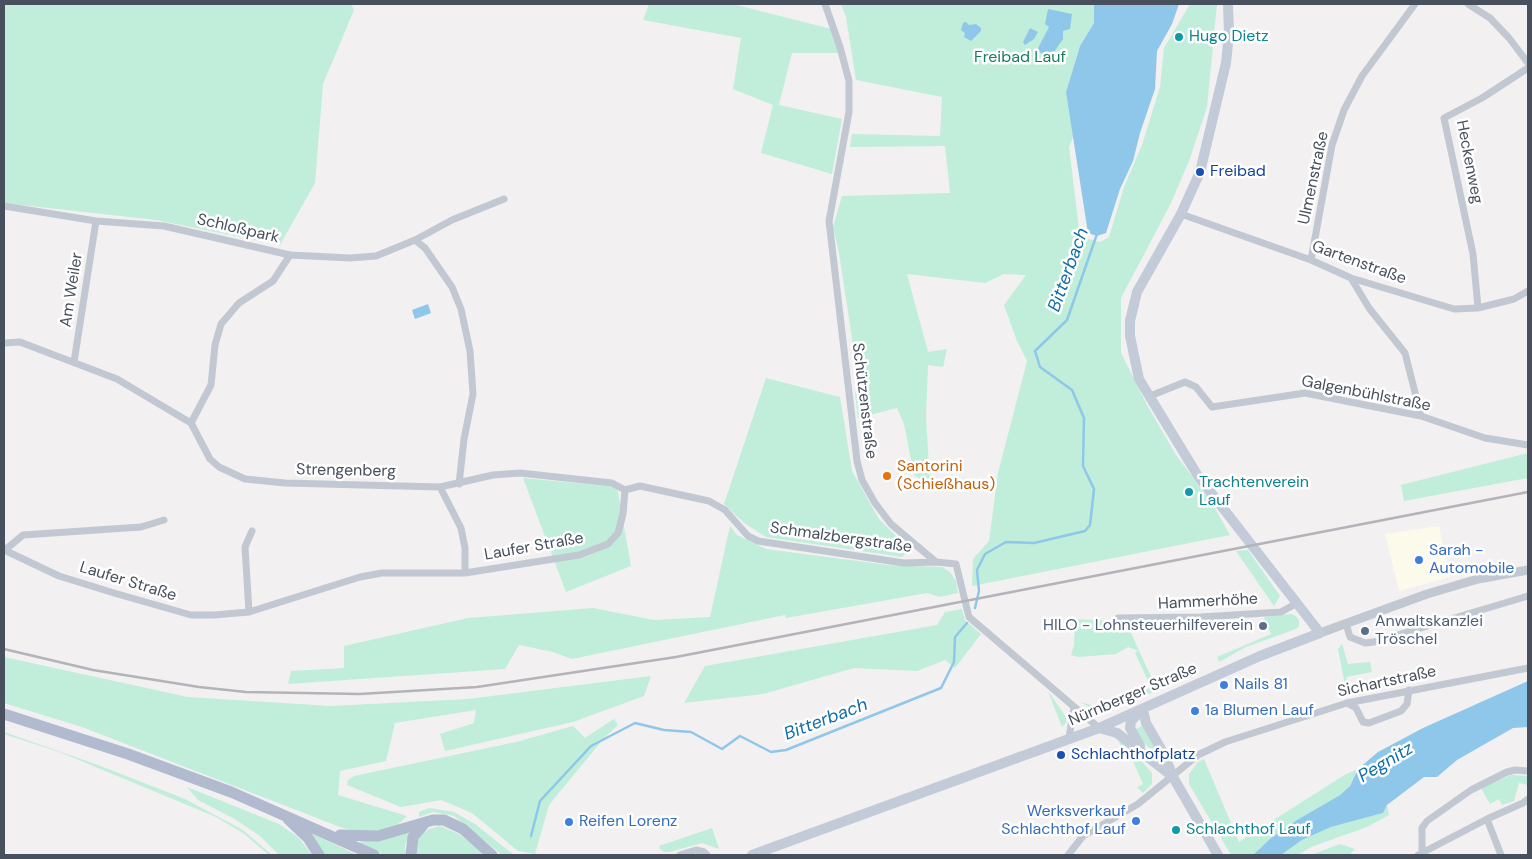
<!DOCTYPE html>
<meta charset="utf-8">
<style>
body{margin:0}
#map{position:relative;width:1532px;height:859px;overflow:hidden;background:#f2f0f0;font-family:"DM Sans",sans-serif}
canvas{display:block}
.frame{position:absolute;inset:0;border:5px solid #48505d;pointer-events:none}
</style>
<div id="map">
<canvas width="1532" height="859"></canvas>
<div class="frame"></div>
</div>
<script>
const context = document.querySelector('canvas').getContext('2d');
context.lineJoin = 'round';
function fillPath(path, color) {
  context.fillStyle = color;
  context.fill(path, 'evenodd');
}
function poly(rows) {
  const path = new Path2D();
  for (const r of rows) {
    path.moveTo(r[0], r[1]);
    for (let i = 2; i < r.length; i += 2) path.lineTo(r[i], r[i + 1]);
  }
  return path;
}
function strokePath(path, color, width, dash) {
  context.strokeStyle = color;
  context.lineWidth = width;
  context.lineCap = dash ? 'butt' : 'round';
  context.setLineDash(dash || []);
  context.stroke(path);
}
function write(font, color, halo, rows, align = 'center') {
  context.font = font + ' "DM Sans",sans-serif';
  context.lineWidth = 5;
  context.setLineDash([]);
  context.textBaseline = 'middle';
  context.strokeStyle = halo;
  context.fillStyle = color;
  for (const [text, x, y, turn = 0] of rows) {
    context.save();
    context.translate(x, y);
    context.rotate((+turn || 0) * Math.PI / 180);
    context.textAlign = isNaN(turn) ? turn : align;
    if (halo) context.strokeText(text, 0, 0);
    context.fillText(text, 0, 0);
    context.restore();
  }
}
const commercial = poly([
 [1439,526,1450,577,1399,591,1385,534]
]);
const green = poly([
 [4,4,351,4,354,10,323,84,315,183,280,245,156,220,4,203],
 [649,4,733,4,831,29,839,53,792,53,779,105,842,119,832,174,761,153,773,105,733,89,741,38,643,20],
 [841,4,1094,4,1094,23,1080,46,1066,92,1074,135,1069,147,1080,237,1100,242,1109,237,1124,187,1142,145,1160,87,1164,48,1190,4,1217,4,1207,107,1189,161,1170,205,1121,298,1121,353,1147,405,1176,455,1212,503,1230,535,972,586,973,559,989,541,998,473,1027,361,1017,341,1004,305,1026,275,1004,274,985,283,907,274,928,352,947,349,943,367,928,365,926,416,930,485,914,475,904,424,897,408,858,418,855,393,860,391,839,253,833,227,842,196,950,193,945,146,850,147,852,134,940,136,942,97,856,80,846,17],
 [766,378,840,397,852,471,879,519,896,536,910,545,910,550,902,557,766,537,744,523,724,504],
 [1528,453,1528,478,1404,501,1401,485],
 [523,478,617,487,631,566,566,592],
 [730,526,737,535,766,549,888,565,942,567,950,572,956,581,958,593,940,597,927,593,786,618,785,615,572,659,553,652,519,645,505,669,288,684,291,671,344,668,344,646,468,618,593,608,654,620,710,617],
 [1248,550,1280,596,1274,606,1236,551],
 [962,609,965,620,981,634,955,668,945,660,917,671,854,668,763,694,684,703,705,666,937,625,945,612],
 [1291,614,1296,616,1299,620,1299,626,1296,629,1246,647,1219,662,1217,657,1271,634,1264,617],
 [1075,619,1126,622,1157,690,1143,697,1141,692,1151,687,1135,653,1138,651,1128,647,1116,654,1079,657,1071,655,1074,645],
 [1342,644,1348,664,1370,662,1372,672,1346,677,1348,684,1345,685,1338,649],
 [4,657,188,697,330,706,468,699,651,676,644,696,573,722,445,751,440,734,474,723,476,710,395,723,386,761,340,771,338,795,407,816,394,828,363,833,340,827,82,727,4,703],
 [1048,691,1066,717,1066,723,1062,727],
 [1080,702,1095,706,1122,705,1100,713],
 [614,719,618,725,605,737,549,805,535,854,518,851,472,813,441,800,401,807,347,785,348,780,354,776,516,742,573,726,585,738],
 [1142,726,1160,756,1141,741,1134,730],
 [4,732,98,765,185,799,243,830,272,855,269,855,243,833,216,817,62,753,4,734],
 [1118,739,1127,744,1152,773,1152,784,1143,793,1137,787,1143,784,1126,745,1121,746],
 [1204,759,1239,842,1346,774,1358,769,1350,786,1340,795,1297,820,1271,838,1253,855,1231,855,1189,784,1189,774,1197,763],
 [1511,775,1528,776,1528,785,1519,783,1514,801,1502,805,1499,799,1490,804,1481,788],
 [187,787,279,824,298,837,312,855,279,855,260,836,233,818,198,800],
 [1387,805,1389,815,1367,827,1311,847,1298,855,1281,855,1302,840,1331,827,1383,813],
 [430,808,454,812,475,824,514,855,502,855,454,816,433,812,419,817,419,812],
 [440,826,461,835,485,855,415,855,416,841,422,834,429,829],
 [712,828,719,849,702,843,669,852,664,852,660,849,659,846],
 [411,832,405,845,406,855,384,855,359,843,362,840],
 [313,834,355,854,355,855,322,855,311,835],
 [1340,844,1355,849,1349,855,1311,855]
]);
const water = poly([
 [1094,4,1179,4,1172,24,1157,51,1155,89,1140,133,1133,161,1120,189,1106,233,1097,236,1088,233,1066,92,1080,46,1094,23],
 [1048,9,1072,14,1070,29,1063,31,1063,39,1049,59,1037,50,1049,27,1045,24],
 [966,22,969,25,976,24,981,28,981,31,971,41,964,37,965,33,961,30,963,23],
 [1030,28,1038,32,1034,39,1025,45,1023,42],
 [428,304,431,313,415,319,412,310],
 [1528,681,1528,727,1513,728,1457,760,1437,777,1424,777,1387,805,1383,813,1331,827,1302,840,1281,855,1253,855,1271,838,1297,820,1340,795,1350,786,1358,769,1378,752,1423,728]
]);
const stream = poly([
 [975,608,979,591,977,570,985,554,1006,542,1034,543,1085,531,1090,525,1094,489,1083,466,1084,418,1072,390,1040,367,1035,351,1067,320,1097,234],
 [531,836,540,801,591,746,635,723,664,730,691,732,722,749,740,736,771,752,786,750,941,688,954,662,955,637,967,623]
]);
const minor = poly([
 [825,4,840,47,849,81,849,112,829,221,857,461,862,480,875,503,891,524,936,562],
 [1468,4,1490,18,1509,38,1528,63],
 [4,206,96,221,164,226,290,255,350,258,376,256,415,240,452,220,504,199],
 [1181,214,1311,260,1351,278,1454,309,1478,308,1514,299,1528,291],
 [415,240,425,248,452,287,461,309,470,351,473,394,464,439,459,484],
 [1311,260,1332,145,1344,110,1362,76,1415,4],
 [1351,278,1369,308,1405,353,1421,416],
 [1478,308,1473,254,1444,118,1482,98,1528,68],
 [4,343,20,342,117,379,191,423,210,459,219,467,245,479,285,483,440,487,493,475,520,473,612,483,625,490,640,486,709,501,725,510,748,536,758,541,904,563,936,562,956,564,969,617,1099,728],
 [74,362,96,221],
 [1150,396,1185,382,1196,387,1212,407,1305,393,1421,416,1485,438,1528,445],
 [191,423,211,385,215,345,221,324,239,303,273,281,290,255],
 [440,487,461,528,465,548,465,573],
 [4,550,59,576,114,593,191,615,214,615,249,612,360,577,382,573,465,573,579,555,608,544,618,533,623,514,625,490],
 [5,550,23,535,141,527,164,520],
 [249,612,245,547,252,531],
 [1118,618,1201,617,1281,612,1297,603],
 [1346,624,1350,637,1365,643,1374,642,1528,596],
 [1347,703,1356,708,1363,722,1369,723,1401,711,1407,704,1409,690],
 [1069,738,1074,707],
 [1487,819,1501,855],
 [1422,851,1422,828,1427,821,1471,790,1507,772,1515,770,1528,771],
 [680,855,696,850,704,852,707,855],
 [1068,855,1083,836,1138,804,1198,755,1225,742,1347,703,1528,668],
 [1418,855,1487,819,1523,803,1528,799]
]);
const tertiary = poly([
 [1320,633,1427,594,1478,579,1528,570]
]);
const secondary = poly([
 [1143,710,1146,723,1165,756,1173,777,1218,855],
 [1140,712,1131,721,1130,728,1140,746],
 [1099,728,1117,733,1172,776],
 [752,855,1099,728,1260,656,1320,633,1198,476,1139,379,1130,336,1130,321,1137,292,1181,214,1200,172,1226,63,1229,34,1228,4]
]);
const primary = poly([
 [4,714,128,754,231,792,374,855],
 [288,819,308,838,319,855],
 [340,835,378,836,433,820,444,820,463,829,492,855],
 [411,855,413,837,424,824]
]);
const rail = poly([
 [4,649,93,670,199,687,246,692,360,694,477,687,676,657,1528,492]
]);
const markers = [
 [1179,37,5,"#0f9aa8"],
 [1200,172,5,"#1a4fb4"],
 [887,476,5,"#e8710a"],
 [1189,492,5,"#0f9aa8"],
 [1419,560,5,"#3f7fe0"],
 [1263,626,5,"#5c6f8a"],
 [1365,631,5,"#5c6f8a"],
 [1224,685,5,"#3f7fe0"],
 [1195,711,5,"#3f7fe0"],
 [1061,755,5,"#1a4fb4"],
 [1136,821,5,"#3f7fe0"],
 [569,822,5,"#3f7fe0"],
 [1176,830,5,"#0f9aa8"]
];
const cultureNames = [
 ["Hugo Dietz",1189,37],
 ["Trachtenverein",1199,483],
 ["Lauf",1199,501],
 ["Schlachthof Lauf",1186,830]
];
const parkNames = [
 ["Freibad Lauf",1020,58]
];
const streetNames = [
 ["Heckenweg",1469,162,79],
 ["Ulmenstraße",1314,178,-78],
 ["Schloßpark",238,229,13],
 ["Gartenstraße",1359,263,20],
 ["Am Weiler",72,290,-81],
 ["Galgenbühlstraße",1366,394,11],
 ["Schützenstraße",864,401,83],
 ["Strengenberg",346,471,1],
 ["Schmalzbergstraße",841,538,8],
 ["Laufer Straße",534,547,-10],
 ["Laufer Straße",128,582,17],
 ["Hammerhöhe",1208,602,-3],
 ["Sichartstraße",1387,682,-12],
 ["Nürnberger Straße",1133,695,-23]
];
const transitNames = [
 ["Freibad",1210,172],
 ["Schlachthofplatz",1071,755]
];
const foodNames = [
 ["Santorini",897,467],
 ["(Schießhaus)",897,485]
];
const shopNames = [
 ["Sarah -",1429,551],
 ["Automobile",1429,569],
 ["Nails 81",1234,685],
 ["1a Blumen Lauf",1205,711],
 ["Werksverkauf",1126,812,"right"],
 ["Schlachthof Lauf",1126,830,"right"],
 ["Reifen Lorenz",579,822]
];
const serviceNames = [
 ["Anwaltskanzlei",1375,622],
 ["Tröschel",1375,640],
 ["HILO - Lohnsteuerhilfeverein",1253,626,"right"]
];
const waterNames = [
 ["Bitterbach",1069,270,-70],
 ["Bitterbach",826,720,-21],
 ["Pegnitz",1386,763,-31]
];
fillPath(commercial, '#fcfaeb');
fillPath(green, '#c0eeda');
fillPath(water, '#8fc7ea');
strokePath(stream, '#8fc7ea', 2.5);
strokePath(minor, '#c1c8d1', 7);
strokePath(tertiary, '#c1c8d1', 9);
strokePath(secondary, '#c3cad8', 10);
strokePath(primary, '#b1bace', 11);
strokePath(rail, '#b2b4ba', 2.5);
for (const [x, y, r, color] of markers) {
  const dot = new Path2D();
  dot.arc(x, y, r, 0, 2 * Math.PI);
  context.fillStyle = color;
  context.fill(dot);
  strokePath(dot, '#fff', 2);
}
write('16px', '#0d838f', '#fff', cultureNames, 'left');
write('16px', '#1a7d5d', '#fff', parkNames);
write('16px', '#48505d', '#fff', streetNames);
write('16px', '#164399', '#fff', transitNames, 'left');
write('16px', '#c56008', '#fff', foodNames, 'left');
write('16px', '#366cbe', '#fff', shopNames, 'left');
write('16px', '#4e5e75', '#fff', serviceNames, 'left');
write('italic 18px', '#116ea8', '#fff', waterNames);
</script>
